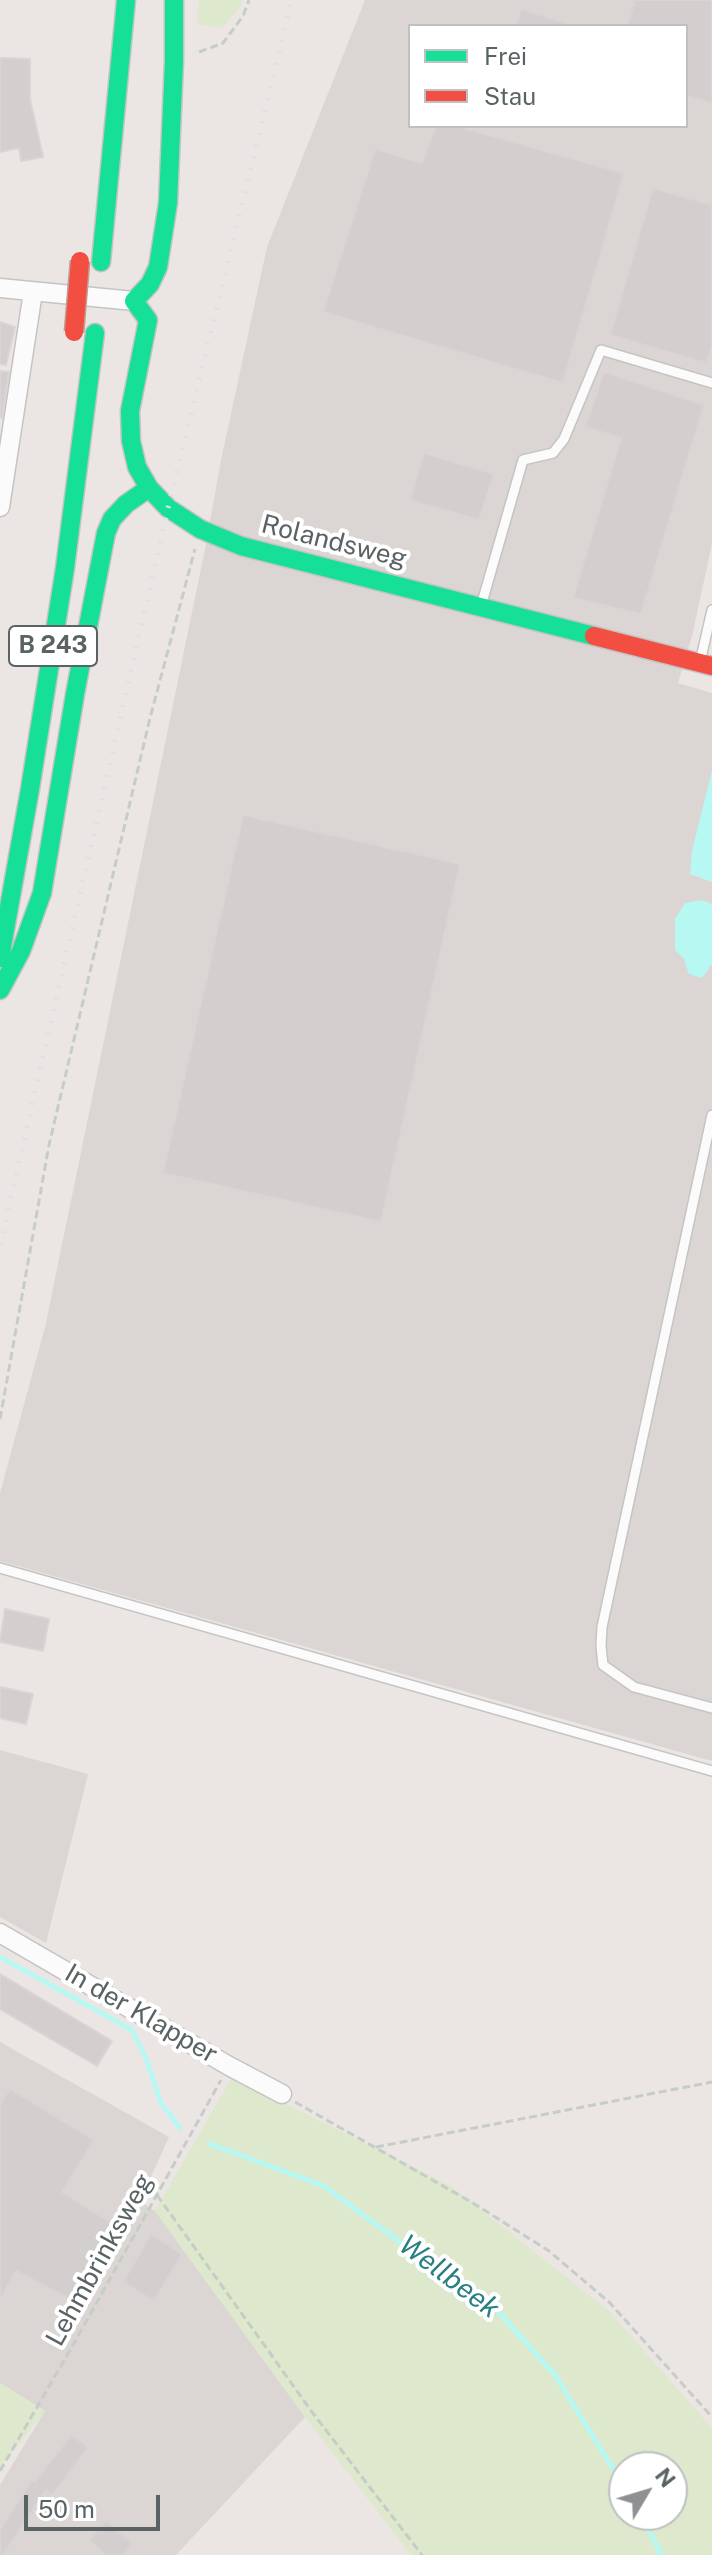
<!DOCTYPE html>
<style>
body{margin:0}
#map{position:relative;width:712px;height:2555px;overflow:hidden;background:#ebe6e4;font-family:"Public Sans",sans-serif}
canvas{display:block}
.legend{position:absolute;left:408px;top:24px;width:280px;height:104px;box-sizing:border-box;background:#fff;border:2px solid #bdc1c1;margin:0;padding:10px 14px;list-style:none;font-size:24px;color:#5a6364}
.legend li{display:flex;align-items:center;gap:16px;height:40px}
.legend b{width:40px;border:2px solid #bdc1c1}
.north{position:absolute;left:608px;top:2451px;width:80px;height:80px;box-sizing:border-box;background:#fff;border:2px solid #bdc1c1;border-radius:50%;rotate:52deg;font-size:22px;font-weight:700;line-height:32px;text-align:center;color:#5a6364}
.north::after{content:'';display:block;margin:auto;width:28px;height:36px;background:#8d9191;clip-path:polygon(50% 0,100% 100%,50% 72%,0 100%)}
.scale{position:absolute;left:24px;top:2495px;width:136px;height:36px;box-sizing:border-box;border:4px solid #5a6364;border-top:0;padding-left:10px;font-size:24px;line-height:28px;white-space:nowrap;color:#5a6364;-webkit-text-stroke:6px #fff;paint-order:stroke}
</style>
<div id="map">
<canvas width="712" height="2555"></canvas>
<ul class="legend">
<li><b style="height:10px;background:#16e098"></b>Frei</li>
<li><b style="height:10px;background:#f24e42"></b>Stau</li>
</ul>
<div class="north">N</div>
<div class="scale">50 m</div>
</div>
<script>
const context = document.querySelector('canvas').getContext('2d');
context.lineJoin = 'round';
function fillPath(path, color) {
  context.fillStyle = color;
  context.fill(path, 'evenodd');
}
function poly(rows) {
  const path = new Path2D();
  for (const r of rows) {
    path.moveTo(r[0], r[1]);
    for (let i = 2; i < r.length; i += 2) path.lineTo(r[i], r[i + 1]);
  }
  return path;
}
function strokePath(path, color, width, dash) {
  context.strokeStyle = color;
  context.lineWidth = width;
  context.lineCap = dash ? 'butt' : 'round';
  context.setLineDash(dash || []);
  context.stroke(path);
}
function write(font, color, halo, rows, align = 'center') {
  context.font = font + ' "Public Sans",sans-serif';
  context.lineWidth = 8;
  context.setLineDash([]);
  context.textBaseline = 'middle';
  context.strokeStyle = halo;
  context.fillStyle = color;
  for (const [text, x, y, turn = 0] of rows) {
    context.save();
    context.translate(x, y);
    context.rotate((+turn || 0) * Math.PI / 180);
    context.textAlign = isNaN(turn) ? turn : align;
    if (halo) context.strokeText(text, 0, 0);
    context.fillText(text, 0, 0);
    context.restore();
  }
}
const industrial = poly([
 [365,0,712,0,712,544,692,636,678,683,712,693,712,1761,0,1561,0,1493,45,1327,205,549,221,460,267,247],
 [410,26,686,26,686,126,410,126],
 [0,1750,88,1774,46,1943,0,1917],
 [0,2042,169,2137,140,2201,155,2211,305,2417,176,2555,0,2555,0,2485,45,2411,0,2383]
]);
const green = poly([
 [199,0,242,0,241,7,222,28,197,24],
 [232,2077,451,2186,608,2310,712,2428,712,2555,411,2555,305,2417,155,2211],
 [624,2467,672,2467,672,2515,624,2515],
 [0,2383,45,2411,0,2468]
]);
const water = poly([
 [712,771,712,882,690,874,692,851],
 [702,900,712,904,712,964,702,978,689,974,684,959,675,950,675,919,685,903]
]);
const stream = poly([
 [0,1957,132,2030,146,2058,161,2103,180,2128],
 [210,2144,324,2186,419,2256,494,2307,555,2375,624,2486],
 [640,2515,662,2555]
]);
const building = poly([
 [635,0,712,0,712,103,686,96,686,26,627,26,635,0],
 [521,9,566,23,565,26,516,26,521,9],
 [0,58,30,59,30,99,43,157,21,161,19,148,0,152,0,58],
 [436,126,456,126,624,173,563,383,323,312,375,149,422,163,436,126],
 [653,188,712,205,712,346,707,363,610,335,653,188],
 [0,322,15,327,6,365,0,364,0,322],
 [0,371,9,372,2,418,0,417,0,371],
 [604,372,704,405,641,614,573,598,621,438,585,427,604,372],
 [424,453,494,474,479,520,410,500,424,453],
 [243,815,460,864,381,1222,163,1173,243,815],
 [5,1609,49,1619,43,1651,0,1642,5,1609],
 [0,1687,33,1694,26,1724,0,1718,0,1687],
 [0,1974,112,2041,97,2066,0,2009,0,1974],
 [10,2089,94,2140,62,2192,113,2224,70,2299,16,2271,0,2299,0,2104,10,2089],
 [151,2234,182,2254,154,2301,123,2282,151,2234],
 [71,2435,88,2447,52,2495,46,2490,3,2555,0,2555,0,2530,32,2480,35,2482,71,2435],
 [106,2520,133,2544,124,2555,106,2555,89,2540,106,2520]
]);
const path = poly([
 [199,52,223,43,243,16,249,0],
 [0,1419,49,1145,150,718,195,549],
 [295,2102,473,2203,549,2251,610,2303,712,2417],
 [376,2147,712,2082],
 [157,2195,312,2412,422,2555],
 [0,2471,73,2345,221,2080]
]);
const lane = poly([
 [481,606,523,460,553,453,564,439,601,350,712,383],
 [700,662,712,610],
 [712,1115,602,1627,601,1646,603,1665,634,1687,712,1708],
 [0,1568,712,1771]
]);
const street = poly([
 [0,288,134,301],
 [0,507,33,292],
 [0,1933,229,2066,282,2094]
]);
const fast = poly([
 [174,0,174,61],
 [174,61,168,203,158,267,150,284,134,301,148,320,130,411,131,441,137,467,149,488,168,508,200,529,241,546,594,636],
 [101,262,126,0],
 [0,958,30,789,65,568,95,333],
 [0,990,21,951,42,893,75,694,106,533,112,519,126,504,149,488]
]);
const jam = poly([
 [594,636,712,666]
]);
const rail = poly([
 [0,1245,168,508,292,0]
]);
const jamBridge = poly([
 [74,332,80,261]
]);
const shields = [
 [53,646,88]
];
const shieldNames = [
 ["B 243",53,646]
];
const streetNames = [
 ["Rolandsweg",334,542,14],
 ["In der Klapper",141,2014,30],
 ["Lehmbrinksweg",100,2260,-61]
];
const waterNames = [
 ["Wellbeek",449,2277,37]
];
fillPath(industrial, '#dbd6d4');
fillPath(green, '#dde8cd');
fillPath(water, '#b7f8f3');
strokePath(stream, '#b7f8f3', 5);
fillPath(building, '#d2cfce');
strokePath(building, '#dad5d4', 2);
strokePath(lane, '#c4c4c3', 12);
strokePath(street, '#c4c4c3', 21);
strokePath(fast, '#c4c4c3', 21);
strokePath(jam, '#c4c4c3', 21);
strokePath(path, '#c6cdc7', 3, [8, 4]);
strokePath(lane, '#fcfbfb', 9);
strokePath(street, '#fcfbfb', 18);
strokePath(fast, '#16e098', 18);
strokePath(jam, '#f24e42', 18);
strokePath(rail, '#e0e0e0', 5, [2, 10]);
strokePath(jamBridge, '#c39c92', 21, []);
strokePath(jamBridge, '#f24e42', 18);
for (const [x, y, w] of shields) {
  const box = new Path2D();
  box.roundRect(x - w / 2, y - 20, w, 40, 6);
  context.fillStyle = '#fff';
  context.fill(box);
  strokePath(box, '#5a6364', 2);
}
write('bold 24px', '#5a6364', null, shieldNames);
write('26px', '#5a6364', '#fff', streetNames);
write('italic 28px', '#288082', '#fff', waterNames);
</script>
